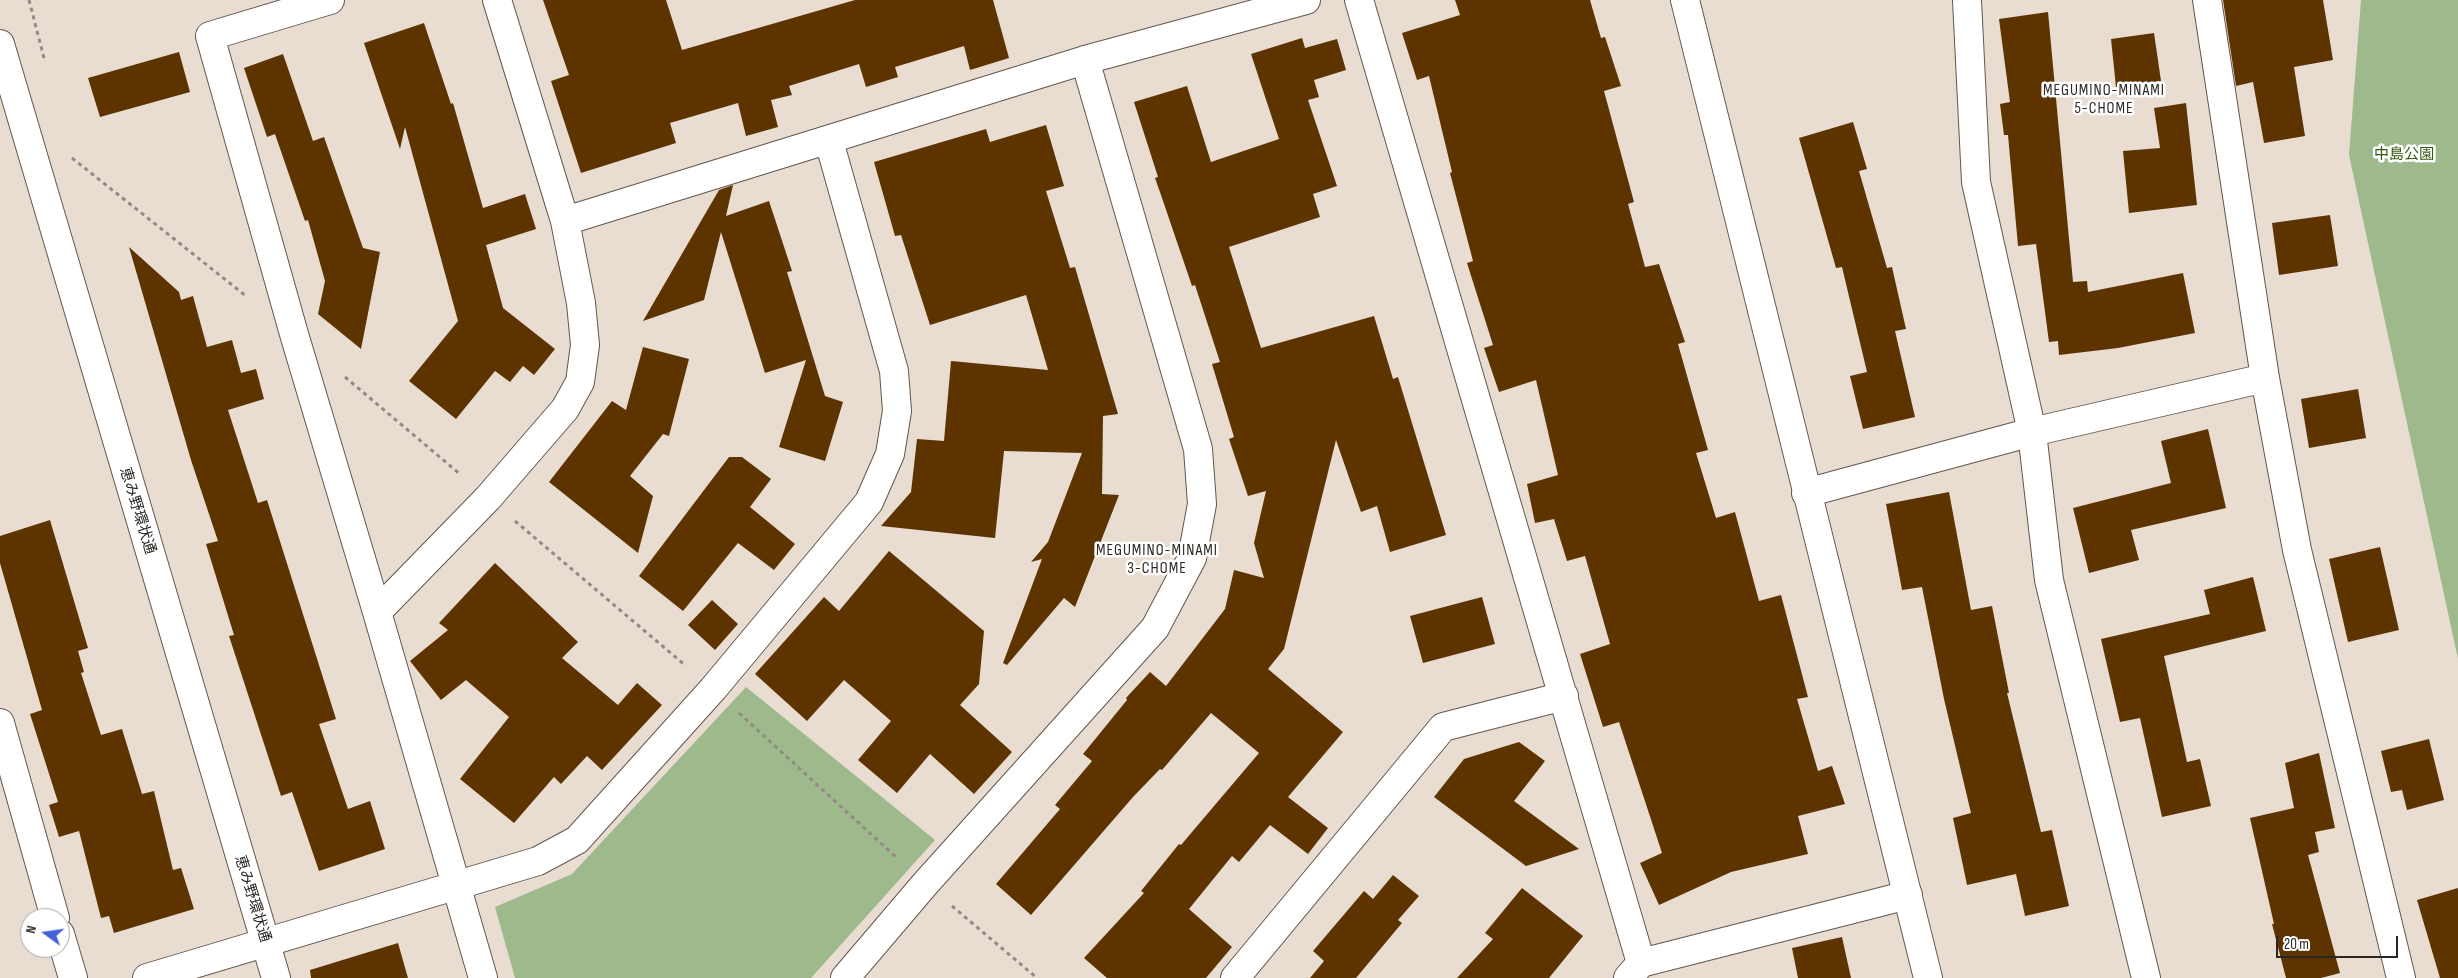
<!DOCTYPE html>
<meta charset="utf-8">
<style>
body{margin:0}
#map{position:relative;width:2458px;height:978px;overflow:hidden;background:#e9dcd1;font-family:"Sofia Sans Condensed",sans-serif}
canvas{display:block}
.north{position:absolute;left:20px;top:908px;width:50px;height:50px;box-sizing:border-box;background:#fff;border:1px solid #aaa8a7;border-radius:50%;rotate:284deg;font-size:14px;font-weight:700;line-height:20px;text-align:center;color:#2a2622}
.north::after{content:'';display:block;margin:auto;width:18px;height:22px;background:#4661d5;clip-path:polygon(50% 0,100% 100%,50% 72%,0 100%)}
.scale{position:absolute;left:2276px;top:936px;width:122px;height:22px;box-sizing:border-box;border:2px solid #2a2622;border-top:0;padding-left:6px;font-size:15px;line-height:18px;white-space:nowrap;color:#2a2622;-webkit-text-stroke:4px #fff;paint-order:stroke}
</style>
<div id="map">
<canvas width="2458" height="978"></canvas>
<div class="north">N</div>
<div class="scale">20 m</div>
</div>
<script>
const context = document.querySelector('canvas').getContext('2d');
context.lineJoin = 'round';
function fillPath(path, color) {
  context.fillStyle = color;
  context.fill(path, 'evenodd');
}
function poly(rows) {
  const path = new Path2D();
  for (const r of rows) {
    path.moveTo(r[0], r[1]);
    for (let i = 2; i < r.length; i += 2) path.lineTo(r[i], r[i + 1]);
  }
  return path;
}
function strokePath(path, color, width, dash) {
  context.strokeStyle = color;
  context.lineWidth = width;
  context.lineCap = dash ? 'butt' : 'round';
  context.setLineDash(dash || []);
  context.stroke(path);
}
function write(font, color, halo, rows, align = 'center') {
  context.font = font + ' "Sofia Sans Condensed","Noto Sans JP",sans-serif';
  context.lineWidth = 5;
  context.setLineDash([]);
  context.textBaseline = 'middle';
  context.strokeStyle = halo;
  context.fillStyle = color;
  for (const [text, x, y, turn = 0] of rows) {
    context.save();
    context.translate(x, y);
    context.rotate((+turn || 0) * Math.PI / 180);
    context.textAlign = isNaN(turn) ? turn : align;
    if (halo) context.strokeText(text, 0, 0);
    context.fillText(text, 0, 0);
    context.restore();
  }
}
const green = poly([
 [2361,0,2458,0,2458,659,2349,155],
 [746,687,935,840,811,978,515,978,495,907,572,874]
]);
const building = poly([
 [543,0,666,0,682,50,855,0,993,0,1009,58,970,70,964,46,895,67,898,77,866,87,859,64,789,86,792,95,771,100,778,127,746,136,738,103,670,123,676,143,581,173,551,81,569,75],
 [1455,0,1590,0,1601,38,1605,37,1621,86,1604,91,1634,202,1628,204,1645,267,1659,264,1685,342,1678,344,1708,450,1696,453,1716,518,1735,512,1759,601,1781,595,1808,697,1797,699,1818,771,1832,766,1845,804,1798,816,1808,854,1731,872,1659,905,1640,863,1662,853,1619,722,1603,727,1580,654,1610,644,1585,556,1567,561,1554,519,1535,523,1527,484,1558,475,1536,380,1499,392,1484,348,1493,345,1467,263,1473,261,1450,173,1452,172,1429,76,1417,80,1402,33,1460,15],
 [2223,0,2323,0,2333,60,2294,67,2305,136,2264,143,2253,82,2236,86],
 [2048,12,2073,282,2087,281,2088,292,2183,273,2195,333,2118,348,2059,355,2058,341,2049,342,2036,244,2018,246,2008,135,2004,135,2000,104,2010,102,1999,19],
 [424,23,451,104,453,103,483,208,525,194,536,229,486,245,503,308,555,349,534,375,523,366,510,382,495,371,456,419,409,381,458,321,405,127,400,149,364,43],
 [2154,33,2161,81,2116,87,2111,39],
 [1302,38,1305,48,1337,39,1346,70,1314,80,1319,97,1308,100,1337,186,1313,194,1320,217,1229,247,1261,348,1374,316,1393,379,1398,377,1446,535,1390,552,1377,506,1361,512,1336,440,1284,649,1268,669,1343,732,1288,797,1328,828,1308,854,1270,825,1239,862,1232,856,1189,909,1232,947,1206,978,1107,978,1084,958,1144,893,1141,891,1179,844,1181,845,1259,753,1211,713,1162,770,1160,769,1133,797,1031,915,996,884,1060,809,1055,805,1092,761,1083,754,1127,700,1126,698,1150,672,1166,686,1225,609,1234,570,1264,578,1254,543,1266,491,1248,496,1229,439,1234,437,1212,364,1220,362,1195,285,1192,286,1161,195,1155,178,1158,177,1134,102,1187,86,1211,162,1279,139,1251,54],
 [179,52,190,92,100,117,88,78],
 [283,54,313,141,324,137,363,248,380,252,361,349,318,314,325,281,308,220,305,221,275,134,267,137,244,68],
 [2186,103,2197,205,2129,213,2123,151,2160,148,2154,108],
 [1853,122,1867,169,1859,171,1887,268,1892,267,1906,329,1895,331,1915,417,1863,429,1850,376,1867,372,1842,267,1836,268,1799,138],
 [1046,125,1064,186,1046,191,1070,268,1075,267,1118,414,1103,416,1102,494,1119,495,1075,607,1064,598,1007,665,1003,663,1042,559,1031,562,1048,542,1082,453,1004,451,995,538,881,526,911,492,917,439,944,441,951,361,1048,370,1026,295,930,325,901,235,895,236,874,162,986,129,990,142],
 [733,185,726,216,769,201,792,271,787,272,825,396,843,402,825,461,779,447,806,360,765,373,721,232,704,300,643,321,719,190],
 [2330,215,2338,266,2279,275,2272,223],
 [129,247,179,292,181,300,193,296,207,347,232,340,241,373,256,369,264,399,228,410,258,503,267,500,336,719,319,724,348,809,370,801,385,849,319,871,292,792,281,796,229,636,234,635,206,544,218,541,191,460],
 [643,347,689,359,669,436,663,434,630,476,653,496,638,553,549,482,612,401,626,410],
 [2358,389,2366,438,2309,448,2301,399],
 [2208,429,2226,508,2131,530,2139,560,2089,573,2073,508,2171,483,2161,441],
 [729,457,742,457,771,479,750,507,795,544,774,570,738,543,683,611,639,576],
 [1949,492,1971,610,1992,606,2009,693,2007,693,2041,832,2052,830,2069,906,2025,916,2016,874,1967,885,1953,818,1971,813,1944,699,1922,587,1902,590,1886,504],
 [50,520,88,648,78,651,84,672,81,673,101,735,122,729,142,794,154,791,173,870,181,868,194,909,114,933,109,916,101,918,79,831,59,837,49,805,58,802,30,714,42,710,0,563,0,536],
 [2380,547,2399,630,2348,642,2329,559],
 [889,551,984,631,979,684,960,705,1012,752,974,794,930,754,897,793,858,760,891,721,844,680,807,721,755,674,824,597,839,611],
 [495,563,578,642,562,658,618,705,637,683,662,705,602,770,587,756,561,784,554,777,514,823,460,779,509,717,466,680,441,700,410,661,448,630,439,623],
 [2253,577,2266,631,2164,656,2187,762,2200,759,2211,806,2162,817,2140,718,2120,722,2101,639,2210,614,2204,590],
 [1482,597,1495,644,1423,663,1410,616],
 [712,600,738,624,715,650,688,625],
 [2429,739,2444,800,2407,810,2402,790,2391,792,2381,751],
 [1519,742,1545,761,1514,801,1579,849,1526,866,1434,797,1464,759],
 [2319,753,2335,828,2315,832,2319,852,2308,855,2340,973,2321,978,2286,978,2272,924,2274,924,2250,818,2294,808,2285,763],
 [1393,875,1419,896,1398,920,1402,923,1356,978,1310,978,1324,961,1313,951,1364,891,1373,899],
 [1522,888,1583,936,1549,978,1457,978,1493,939,1485,933],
 [2458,888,2458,978,2440,978,2417,900],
 [1842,937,1851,978,1798,978,1792,948],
 [398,943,408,978,311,978,310,970]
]);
const path = poly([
 [29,0,45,62],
 [72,158,246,296],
 [345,377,461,475],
 [515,521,686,666],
 [739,713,898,859],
 [952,906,1037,978]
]);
const minor = poly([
 [330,0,210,36,294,334,377,612,483,978],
 [1359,0,1641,963],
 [1967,0,1976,182,2032,432,2049,580,2146,978],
 [2207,0,2265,378,2297,550,2401,978],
 [565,221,1085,60,1306,0],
 [1806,493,2032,432,2265,378],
 [377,612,488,498,565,409,580,382,585,345,581,303,565,221,497,0],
 [0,723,55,918],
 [60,934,73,978],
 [147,978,538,861,577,840,713,689,869,502,890,454,897,411,894,371,829,141],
 [845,978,925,884,1155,628,1192,558,1202,504,1198,449,1085,60],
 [1235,978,1443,727,1564,696],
 [1628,978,1641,963,1908,895]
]);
const tertiary = poly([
 [1685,0,1928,978],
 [0,44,276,978]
]);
const parkNames = [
 ["中島公園",2404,155]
];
const streetNames = [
 ["恵み野環状通",137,511,73],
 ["恵み野環状通",252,899,73]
];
const neighbourhoodNames = [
 ["MEGUMINO-MINAMI",2104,91],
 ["5-CHOME",2104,109],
 ["MEGUMINO-MINAMI",1157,551],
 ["3-CHOME",1157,569]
];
fillPath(green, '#9eba8d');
fillPath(building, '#5d3400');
strokePath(minor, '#61574e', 30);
strokePath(tertiary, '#61574e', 30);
strokePath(path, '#938a82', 3, [4, 4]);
strokePath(minor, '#fff', 28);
strokePath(tertiary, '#fff', 28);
write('15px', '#345c0f', '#fff', parkNames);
write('15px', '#2a2622', '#fff', streetNames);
context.letterSpacing = '1px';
write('16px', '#2a2622', '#fff', neighbourhoodNames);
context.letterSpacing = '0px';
</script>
